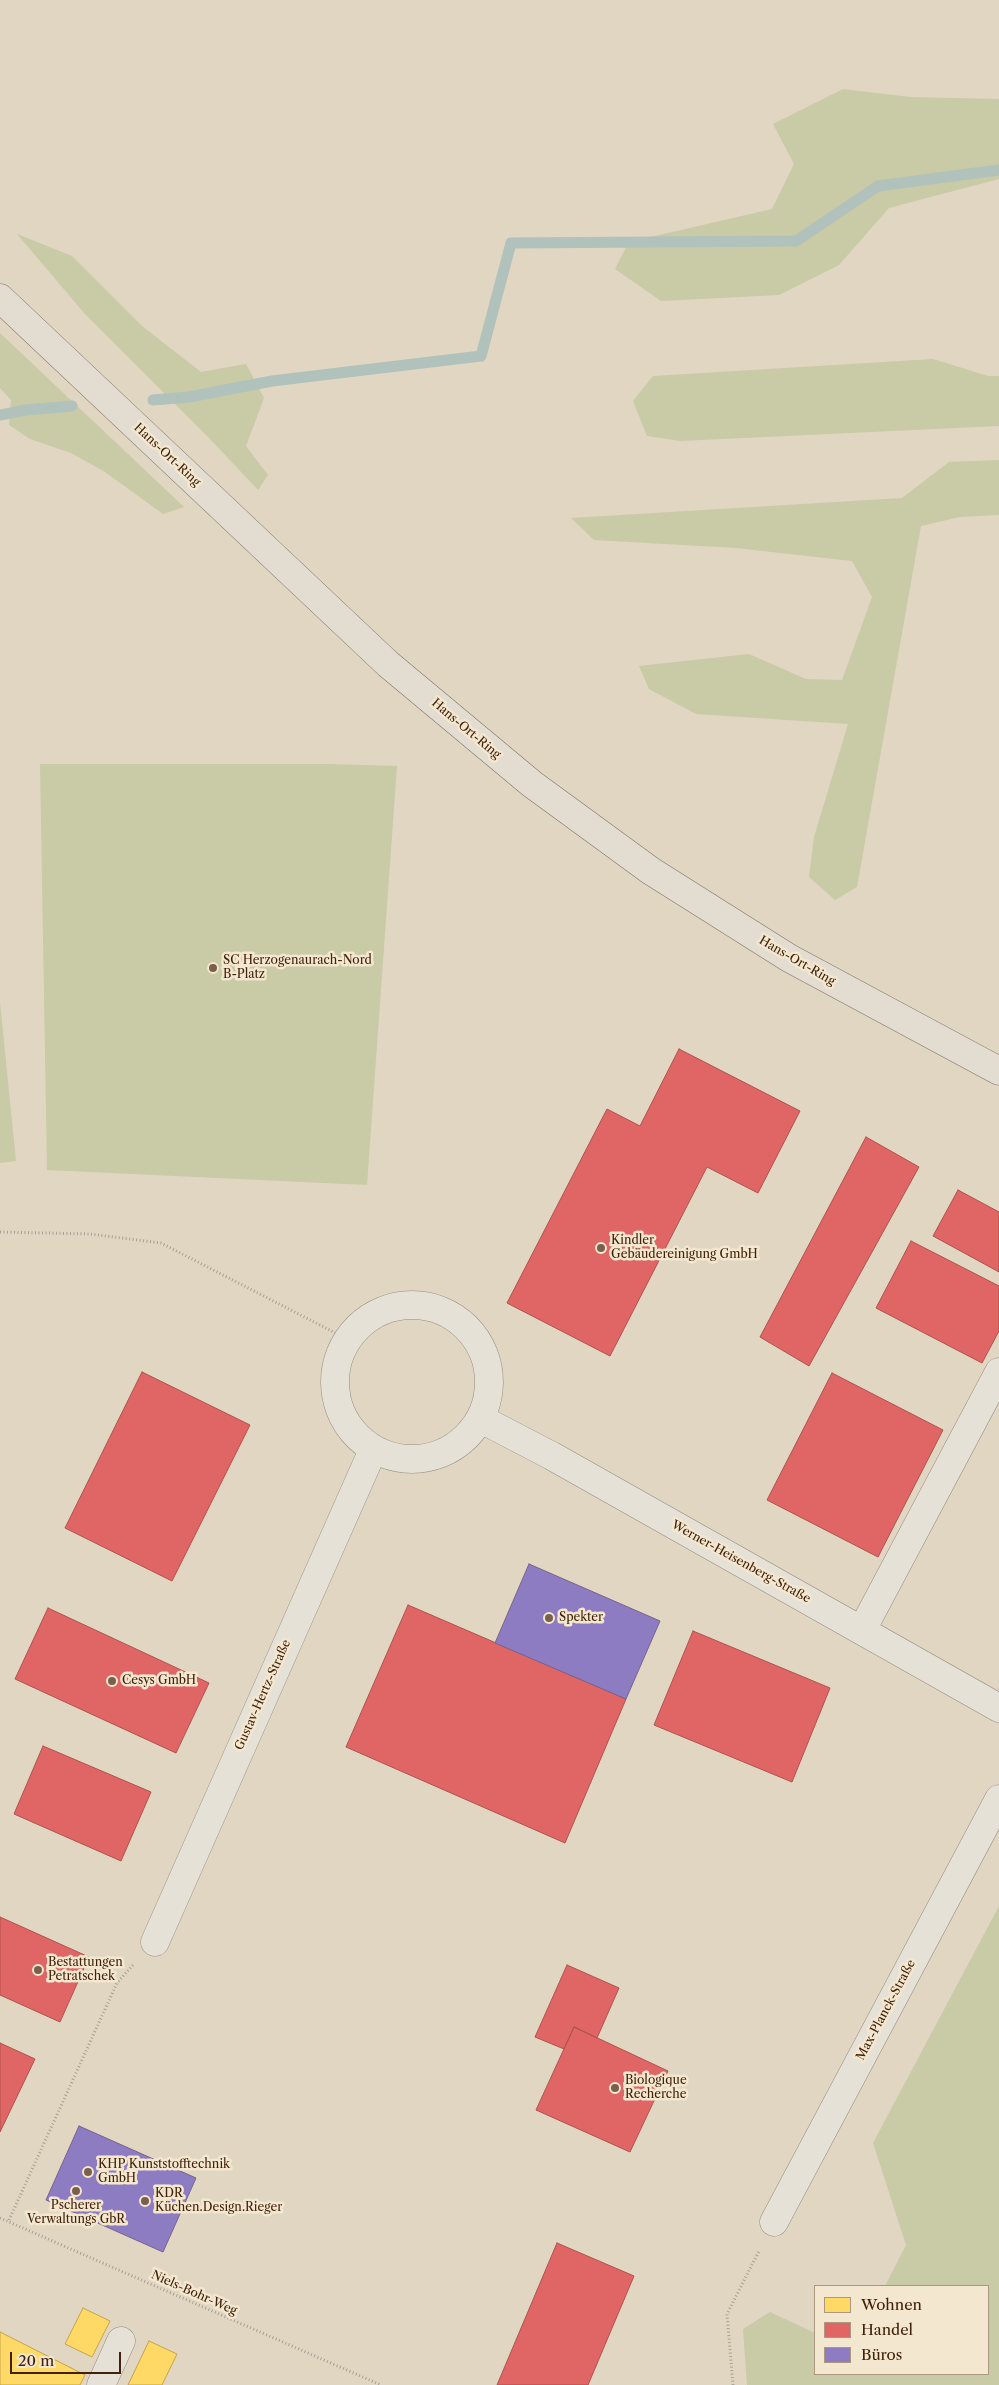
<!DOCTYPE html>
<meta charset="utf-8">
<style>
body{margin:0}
#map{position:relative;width:999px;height:2385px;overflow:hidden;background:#e0d6c2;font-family:"Libre Caslon Text",serif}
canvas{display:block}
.legend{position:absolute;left:814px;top:2285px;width:175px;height:90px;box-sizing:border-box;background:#f3e7cf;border:1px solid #ac9881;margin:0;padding:6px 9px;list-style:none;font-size:15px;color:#41210b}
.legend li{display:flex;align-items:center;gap:10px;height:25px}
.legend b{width:25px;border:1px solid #ac9881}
.scale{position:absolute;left:10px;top:2352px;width:111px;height:22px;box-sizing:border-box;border:2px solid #41210b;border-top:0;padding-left:6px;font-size:15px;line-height:18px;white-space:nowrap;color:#41210b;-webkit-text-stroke:4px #f3e7cf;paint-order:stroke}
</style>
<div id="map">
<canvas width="999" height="2385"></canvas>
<ul class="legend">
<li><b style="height:14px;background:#ffd966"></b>Wohnen</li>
<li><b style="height:14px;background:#e06666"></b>Handel</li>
<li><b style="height:14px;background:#8e7cc3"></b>Büros</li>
</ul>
<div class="scale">20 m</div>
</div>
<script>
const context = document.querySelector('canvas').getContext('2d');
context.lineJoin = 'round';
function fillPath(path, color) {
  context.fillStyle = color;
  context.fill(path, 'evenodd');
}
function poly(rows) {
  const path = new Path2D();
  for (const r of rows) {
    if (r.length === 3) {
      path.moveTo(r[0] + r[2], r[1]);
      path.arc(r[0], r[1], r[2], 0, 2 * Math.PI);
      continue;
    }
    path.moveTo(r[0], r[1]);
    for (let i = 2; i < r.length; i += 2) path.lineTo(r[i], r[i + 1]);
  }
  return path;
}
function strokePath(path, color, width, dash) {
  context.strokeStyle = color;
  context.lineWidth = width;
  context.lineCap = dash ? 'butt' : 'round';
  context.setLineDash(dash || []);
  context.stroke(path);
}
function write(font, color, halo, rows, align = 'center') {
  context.font = font + ' "Libre Caslon Text",serif';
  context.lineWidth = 5;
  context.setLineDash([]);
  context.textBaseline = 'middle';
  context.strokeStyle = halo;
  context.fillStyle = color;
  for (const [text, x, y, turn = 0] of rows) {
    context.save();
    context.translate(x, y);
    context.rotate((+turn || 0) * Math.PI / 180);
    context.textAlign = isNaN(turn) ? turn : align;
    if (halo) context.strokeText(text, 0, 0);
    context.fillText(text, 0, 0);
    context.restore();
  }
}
const green = poly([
 [843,89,910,97,999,99,999,179,889,208,839,265,779,295,661,301,615,269,629,242,772,209,794,164,773,124],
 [17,234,72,256,142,326,201,372,246,364,264,398,246,446,268,475,258,490,209,438,85,314],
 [0,333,184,507,163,514,105,472,71,453,30,439,9,425,11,400,0,388],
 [933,359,988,376,999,376,999,426,680,441,647,436,633,401,653,376],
 [999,460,999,515,960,517,921,526,857,887,835,900,809,877,814,837,848,724,696,714,649,689,639,666,749,654,806,679,842,680,872,597,852,561,736,548,594,540,571,518,902,498,949,462],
 [40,764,328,764,397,766,367,1185,47,1170],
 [0,1002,16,1161,0,1163],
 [999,1906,999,2385,747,2385,743,2329,770,2312,815,2333,815,2374,988,2374,988,2286,885,2286,906,2245,873,2143]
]);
const homes = poly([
 [83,2308,110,2321,92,2357,65,2344,83,2308],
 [0,2332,85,2375,80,2385,0,2385,0,2332],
 [149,2341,177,2354,162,2385,128,2385,149,2341]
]);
const shops = poly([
 [679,1049,800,1111,758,1193,707,1167,610,1356,507,1303,607,1109,640,1126,679,1049],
 [866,1137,919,1167,809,1366,760,1337,866,1137],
 [958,1190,999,1212,999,1272,933,1236,958,1190],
 [911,1241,999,1286,999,1331,982,1363,876,1308,911,1241],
 [142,1372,250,1425,172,1581,65,1528,142,1372],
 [832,1373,943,1430,878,1557,767,1500,832,1373],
 [408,1605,626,1699,565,1843,346,1747,408,1605],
 [48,1608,209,1683,176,1753,15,1679,48,1608],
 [693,1631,830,1688,792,1782,654,1725,693,1631],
 [43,1746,151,1792,121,1861,14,1814,43,1746],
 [0,1917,89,1957,60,2022,0,1995,0,1917],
 [567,1965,619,1988,597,2038,574,2027,564,2049,535,2037,567,1965],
 [574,2027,668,2071,630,2152,536,2110,574,2027],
 [0,2043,35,2059,0,2132,0,2043],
 [557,2243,634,2276,588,2385,497,2385,557,2243]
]);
const offices = poly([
 [529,1564,660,1621,626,1699,495,1643,529,1564],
 [79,2126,196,2178,163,2252,46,2200,79,2126]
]);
const stream = poly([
 [153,400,189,397,272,381,481,356,511,243,796,241,878,186,999,170],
 [0,415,26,410,72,406]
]);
const path = poly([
 [0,1232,90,1234,161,1243,347,1339],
 [0,2218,381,2385],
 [9,2220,117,1983,133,1965],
 [733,2385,727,2314,759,2251]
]);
const minor = poly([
 [412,1382,77],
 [481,1419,552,1456,999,1708],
 [862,1630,999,1372],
 [155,1942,373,1450],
 [774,2222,999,1799],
 [101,2385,121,2341]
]);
const major = poly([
 [0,298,388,664,532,784,651,871,789,958,999,1071]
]);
const markers = [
 [213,968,5,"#79604b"],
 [601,1248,5,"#79604b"],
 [549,1618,5,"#79604b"],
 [112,1681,5,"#79604b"],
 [38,1970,5,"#79604b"],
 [615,2088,5,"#79604b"],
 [88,2172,5,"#79604b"],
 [76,2191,5,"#79604b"],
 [145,2201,5,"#79604b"]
];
const streetNames = [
 ["Hans-Ort-Ring",167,455,43],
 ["Hans-Ort-Ring",466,729,40],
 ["Hans-Ort-Ring",797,961,30],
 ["Werner-Heisenberg-Straße",741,1562,29],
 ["Gustav-Hertz-Straße",263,1695,-66],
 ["Max-Planck-Straße",886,2010,-62],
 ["Niels-Bohr-Weg",194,2293,24]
];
const poiNames = [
 ["SC Herzogenaurach-Nord",223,961],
 ["B-Platz",223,975],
 ["Kindler",611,1241],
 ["Gebäudereinigung GmbH",611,1255],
 ["Spekter",559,1618],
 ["Cesys GmbH",122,1681],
 ["Bestattungen",48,1963],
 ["Petratschek",48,1977],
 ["Biologique",625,2081],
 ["Recherche",625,2095],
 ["KHP Kunststofftechnik",98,2165],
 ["GmbH",98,2179],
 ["KDR",155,2194],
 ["Küchen.Design.Rieger",155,2208],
 ["Pscherer",76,2206,"center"],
 ["Verwaltungs GbR",76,2220,"center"]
];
fillPath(green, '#c9caa6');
fillPath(homes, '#ffd966');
strokePath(homes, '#c6a24b', 1);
fillPath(shops, '#e06666');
strokePath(shops, '#b0514b', 1);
fillPath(offices, '#8e7cc3');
strokePath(offices, '#77618c', 1);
strokePath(stream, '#b1c1bb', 11);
strokePath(minor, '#968c7f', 29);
strokePath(major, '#7f7467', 29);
strokePath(path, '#a8a097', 3, [1, 2.5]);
strokePath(minor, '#e6e1d7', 28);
strokePath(major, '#e3dcd0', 28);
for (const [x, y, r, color] of markers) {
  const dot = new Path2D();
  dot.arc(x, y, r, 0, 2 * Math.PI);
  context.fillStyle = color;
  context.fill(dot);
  strokePath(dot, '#f3e7cf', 2);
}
write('12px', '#41210b', '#f3e7cf', streetNames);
write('12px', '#41210b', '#f3e7cf', poiNames, 'left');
</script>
